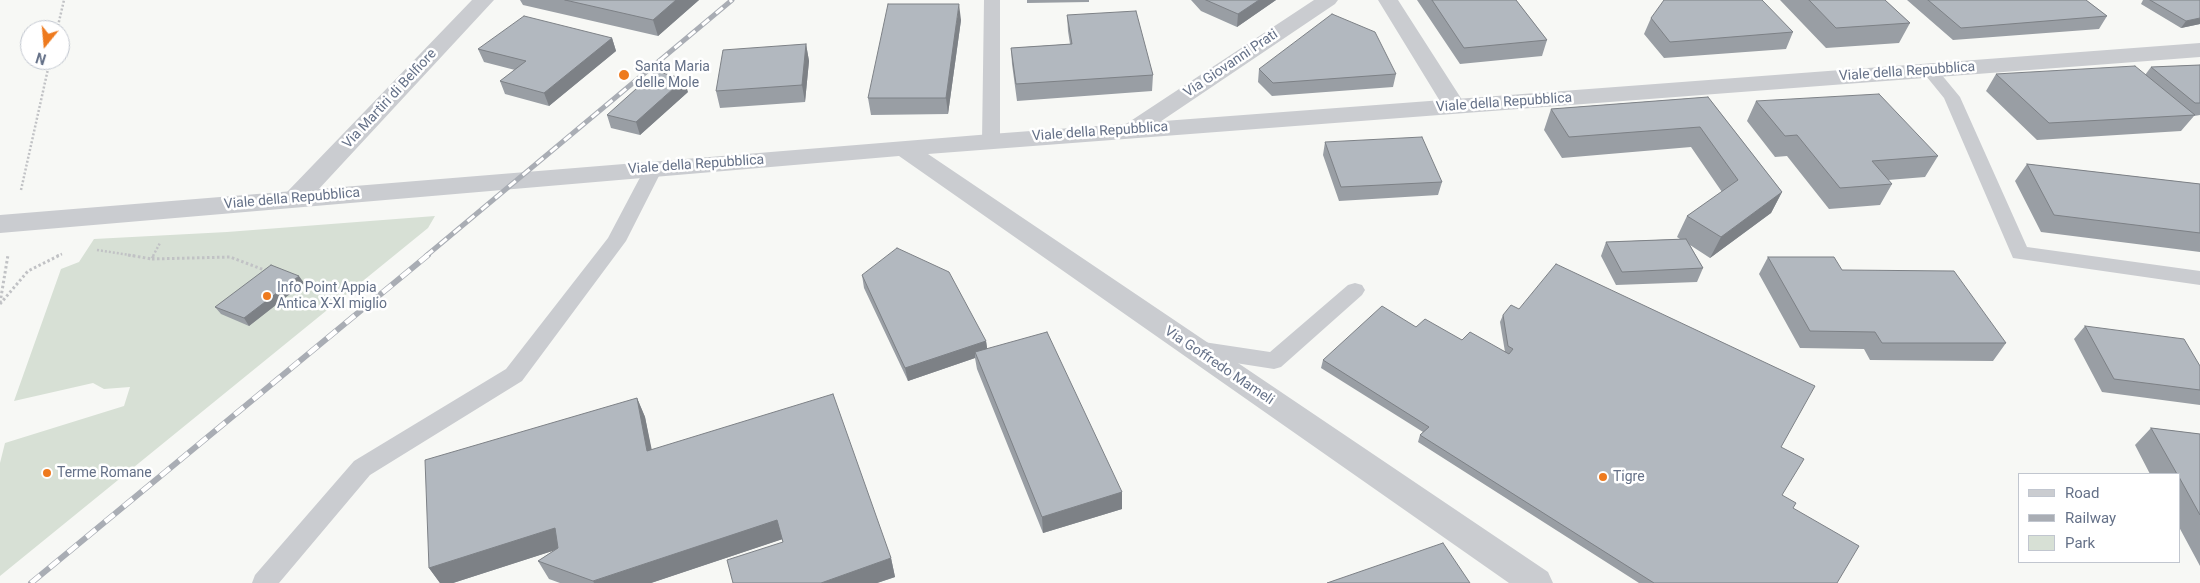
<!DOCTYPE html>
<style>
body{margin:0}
#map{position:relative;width:2200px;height:583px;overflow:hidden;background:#f7f8f5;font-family:Roboto,sans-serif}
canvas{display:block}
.legend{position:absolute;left:2018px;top:473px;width:162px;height:90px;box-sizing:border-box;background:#fff;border:1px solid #c1c6cf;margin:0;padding:6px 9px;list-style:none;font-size:15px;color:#657188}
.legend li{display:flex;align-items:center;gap:10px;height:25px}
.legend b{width:25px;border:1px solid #c1c6cf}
.north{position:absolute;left:20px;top:20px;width:50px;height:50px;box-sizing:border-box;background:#fff;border:1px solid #c1c6cf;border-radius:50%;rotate:197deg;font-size:14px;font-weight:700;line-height:20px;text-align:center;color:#657188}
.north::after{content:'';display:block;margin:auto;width:18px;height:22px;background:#ee7a1e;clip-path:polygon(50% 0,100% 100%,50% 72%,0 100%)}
</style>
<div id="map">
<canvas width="2200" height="583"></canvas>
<ul class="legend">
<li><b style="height:6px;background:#caccd0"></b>Road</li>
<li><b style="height:6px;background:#a9adb4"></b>Railway</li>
<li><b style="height:14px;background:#d7e0d5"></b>Park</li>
</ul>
<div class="north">N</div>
</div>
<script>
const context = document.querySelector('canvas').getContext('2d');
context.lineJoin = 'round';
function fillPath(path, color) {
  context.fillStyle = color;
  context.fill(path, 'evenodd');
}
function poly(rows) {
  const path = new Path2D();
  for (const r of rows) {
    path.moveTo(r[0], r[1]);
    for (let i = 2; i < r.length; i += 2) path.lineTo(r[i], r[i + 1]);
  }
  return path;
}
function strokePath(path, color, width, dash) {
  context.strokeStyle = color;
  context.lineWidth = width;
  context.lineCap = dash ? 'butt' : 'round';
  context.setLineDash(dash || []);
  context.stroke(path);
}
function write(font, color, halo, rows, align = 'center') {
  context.font = font + ' Roboto,sans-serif';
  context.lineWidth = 5;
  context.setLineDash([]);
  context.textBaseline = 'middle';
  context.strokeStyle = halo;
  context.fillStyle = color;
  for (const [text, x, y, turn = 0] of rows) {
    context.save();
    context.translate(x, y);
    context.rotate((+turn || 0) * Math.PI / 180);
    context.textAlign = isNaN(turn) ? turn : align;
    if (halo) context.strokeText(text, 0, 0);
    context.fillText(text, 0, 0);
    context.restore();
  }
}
const green = poly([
 [435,216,428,228,0,576,0,463,5,443,124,406,130,387,104,389,93,383,14,401,61,269,79,262,94,239,227,232]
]);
const pathFar1 = poly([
 [57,30,64,0],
 [21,190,50,60],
 [97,250,136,256],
 [57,256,62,254],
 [153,256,160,243]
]);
const path = poly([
 [128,255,152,259,154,255],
 [152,259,230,257,267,271],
 [0,303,8,255],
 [0,304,28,271,60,255]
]);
const service = poly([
 [984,0,1000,0,1000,141,997,145,991,146,985,145,982,141,984,0],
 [1930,66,1936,68,1960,97,2027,247,2200,271,2200,285,2013,258,1944,98,1922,71,1924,68,1930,66],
 [654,162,660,164,663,168,626,241,522,381,370,475,279,583,252,583,255,575,354,461,506,369,608,238,645,168,648,164,654,162],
 [1355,283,1362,285,1365,290,1362,295,1281,367,1274,369,1197,357,1190,354,1187,349,1190,344,1197,341,1270,352,1348,285,1355,283]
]);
const minor = poly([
 [472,0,494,0,305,204,296,206,287,204,283,198,287,192,472,0],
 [1314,0,1338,0,1335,4,1142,134,1134,136,1126,134,1122,129,1126,124,1314,0],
 [1378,0,1398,0,1466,106,1462,111,1454,113,1446,111,1378,0]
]);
const tertiary = poly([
 [2200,43,2200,57,928,154,1548,572,1553,583,1509,583,899,156,0,233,0,215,991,134,2200,43]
]);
const railFar1 = poly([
 [426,256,732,0]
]);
const rail = poly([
 [31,583,428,255]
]);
const wall = poly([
 [520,0,699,0,658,36,523,5],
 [1027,0,1089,0,1089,2,1027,3],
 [1191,0,1276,0,1237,27,1201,11],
 [1417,0,1516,0,1547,40,1542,56,1460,64],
 [1780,0,1885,0,1910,23,1899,43,1826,48],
 [1907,0,2086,0,2107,16,2099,29,1953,40],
 [2143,0,2200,0,2200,24,2181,28,2141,4],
 [1067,15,1153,75,1152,91,1017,101,1012,64,1011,48,1070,44,1068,31],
 [1651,18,1793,32,1786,49,1664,58,1644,34],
 [961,20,948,114,871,115,868,98],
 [612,38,616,51,549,106,505,94,500,81,515,70,484,62,478,49],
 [806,44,809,61,805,102,720,108,716,91],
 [2200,65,2200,115,2194,116,2181,131,2037,140,1986,91,1996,74,2145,75,2151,67],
 [1259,69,1396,74,1393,87,1272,96,1258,82],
 [688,92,640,135,611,128,607,115],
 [1708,97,1782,192,1771,213,1710,258,1690,245,1703,268,1697,282,1616,285,1601,256,1606,242,1680,239,1677,237,1687,216,1722,192,1691,147,1562,158,1544,130,1551,109],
 [1756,101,1938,156,1925,177,1888,180,1892,184,1880,205,1829,209,1787,156,1775,157,1747,121],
 [1325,142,1442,182,1438,195,1339,201,1323,155],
 [2027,164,2200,184,2200,252,2041,232,2015,181],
 [1768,257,1842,270,2006,343,1993,361,1870,360,1864,349,1800,348,1759,274],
 [862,275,986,341,987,348,1122,492,1122,509,1043,533,977,369,975,358,908,381,864,288],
 [304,283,249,326,221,314,215,307],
 [1503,315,1781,447,1782,495,1793,508,1837,583,1639,583,1418,442,1420,435,1423,432,1321,368,1323,360,1416,327,1505,352,1500,322],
 [2085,326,2200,366,2200,405,2102,392,2074,339],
 [637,398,645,417,651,449,891,558,895,577,877,583,733,583,783,542,782,539,651,583,560,583,549,579,538,561,555,550,453,583,440,583,429,568],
 [2151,428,2200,434,2200,566,2179,527,2179,474,2150,474,2135,445]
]);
const shadedWall = poly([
 [676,0,699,0,658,36,653,20],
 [1259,0,1276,0,1237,27,1238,14],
 [959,4,961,20,948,114,946,98],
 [2200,18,2200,24,2181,28,2186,21],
 [612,38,616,51,549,106,544,93],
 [806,44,809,61,805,102,802,85],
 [684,79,688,92,640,135,636,122],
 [1782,192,1771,213,1710,258,1721,237],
 [299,276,304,283,249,326,244,318],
 [986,341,988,354,975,352,975,358,908,381,905,368],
 [637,398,645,417,656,470,647,451],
 [1122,492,1122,509,1043,533,1042,517],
 [777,520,783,539,651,583,594,583,593,581],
 [555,528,565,547,453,583,440,583,429,568],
 [891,558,895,577,877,583,821,583]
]);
const building = poly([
 [565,0,676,0,653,20,565,0],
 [1206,0,1259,0,1238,14,1206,0],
 [1432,0,1516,0,1547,40,1464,48,1432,0],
 [1664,0,1762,0,1793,32,1670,42,1651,18,1664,0],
 [1809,0,1885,0,1910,23,1836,28,1809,0],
 [1928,0,2086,0,2107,16,1961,28,1928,0],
 [2150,0,2200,0,2200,18,2186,21,2150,0],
 [888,4,959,4,946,98,868,98,888,4],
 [1136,11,1153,75,1016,84,1011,48,1072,44,1067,15,1136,11],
 [1332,14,1375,32,1396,74,1273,83,1259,69,1332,14],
 [524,16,612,38,544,93,500,81,526,61,478,49,524,16],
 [806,44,802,85,716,91,723,50,806,44],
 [2200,65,2200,103,2195,103,2151,67,2200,65],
 [2135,66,2195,115,2049,123,1996,74,2135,66],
 [656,71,684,79,636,122,607,115,656,71],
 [1879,94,1938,156,1872,161,1892,184,1840,188,1797,135,1785,136,1756,101,1879,94],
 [1708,97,1782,192,1721,237,1687,216,1738,180,1700,127,1569,137,1551,109,1708,97],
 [1422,137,1442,182,1341,187,1325,142,1422,137],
 [2027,164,2200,184,2200,233,2054,215,2027,164],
 [1686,239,1703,268,1622,272,1606,242,1686,239],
 [897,248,949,272,986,341,905,368,862,275,897,248],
 [1768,257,1834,257,1842,270,1954,271,2006,343,1882,343,1875,332,1810,331,1768,257],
 [1556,264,1815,386,1781,447,1804,459,1782,495,1796,503,1793,508,1859,546,1837,583,1654,583,1420,435,1429,427,1323,360,1382,306,1416,327,1425,319,1462,340,1470,332,1509,354,1513,349,1508,346,1503,315,1511,305,1519,309,1556,264],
 [271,265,299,276,244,318,215,307,271,265],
 [2085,326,2184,339,2200,366,2200,390,2114,379,2085,326],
 [1047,332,1122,492,1042,517,975,352,1047,332],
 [833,394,891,558,821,583,733,583,727,560,783,542,777,520,593,581,538,561,558,548,555,528,429,568,425,460,637,398,647,451,833,394],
 [2151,428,2200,434,2200,515,2179,477,2179,474,2177,474,2151,428],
 [1443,543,1470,583,1327,583,1443,543]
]);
const markers = [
 [624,75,6,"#ee7a1e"],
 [267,296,5,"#ee7a1e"],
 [47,473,5,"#ee7a1e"],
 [1603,477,5,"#ee7a1e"]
];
const streetNames = [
 ["Via Giovanni Prati",1231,64,-34],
 ["Viale della Repubblica",1907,72,-4],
 ["Via Martiri di Belfiore",390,99,-47],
 ["Viale della Repubblica",1504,103,-4],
 ["Viale della Repubblica",1100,132,-4],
 ["Viale della Repubblica",696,165,-4],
 ["Viale della Repubblica",292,199,-5],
 ["Via Goffredo Mameli",1219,366,34]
];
const poiNames = [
 ["Santa Maria",635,67],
 ["delle Mole",635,83],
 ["Info Point Appia",277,288],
 ["Antica X-XI miglio",277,304],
 ["Terme Romane",57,473],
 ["Tigre",1613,477]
];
fillPath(green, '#d7e0d5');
strokePath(pathFar1, '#c1c2c5', 2.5, [2, 2]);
strokePath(path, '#c1c2c5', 3, [2.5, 2.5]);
fillPath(service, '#caccd0');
fillPath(minor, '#caccd0');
fillPath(tertiary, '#caccd0');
strokePath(railFar1, '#a9adb4', 5);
strokePath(rail, '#a9adb4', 6);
strokePath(railFar1, '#fff', 3, [9]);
strokePath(rail, '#fff', 4.5, [12]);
fillPath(wall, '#999ea4');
fillPath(shadedWall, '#7d8186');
fillPath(building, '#b2b8bf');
strokePath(building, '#7d8186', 1);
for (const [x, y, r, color] of markers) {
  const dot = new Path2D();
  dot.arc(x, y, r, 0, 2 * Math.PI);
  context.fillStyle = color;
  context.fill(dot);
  strokePath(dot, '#fff', 2);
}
write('14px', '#657188', '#fff', streetNames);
write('14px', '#657188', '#fff', poiNames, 'left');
</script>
